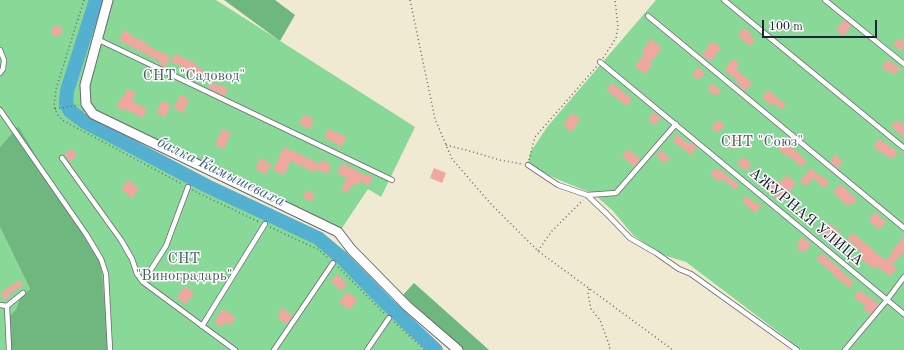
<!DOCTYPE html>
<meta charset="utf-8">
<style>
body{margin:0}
#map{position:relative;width:904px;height:350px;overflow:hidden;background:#efead1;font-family:"Old Standard TT",serif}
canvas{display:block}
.scale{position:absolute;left:762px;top:20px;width:115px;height:18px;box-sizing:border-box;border:2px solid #22223b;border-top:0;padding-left:5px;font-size:12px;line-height:14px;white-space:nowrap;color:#22223b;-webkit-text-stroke:3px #fff;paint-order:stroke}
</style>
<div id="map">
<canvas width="904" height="350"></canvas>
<div class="scale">100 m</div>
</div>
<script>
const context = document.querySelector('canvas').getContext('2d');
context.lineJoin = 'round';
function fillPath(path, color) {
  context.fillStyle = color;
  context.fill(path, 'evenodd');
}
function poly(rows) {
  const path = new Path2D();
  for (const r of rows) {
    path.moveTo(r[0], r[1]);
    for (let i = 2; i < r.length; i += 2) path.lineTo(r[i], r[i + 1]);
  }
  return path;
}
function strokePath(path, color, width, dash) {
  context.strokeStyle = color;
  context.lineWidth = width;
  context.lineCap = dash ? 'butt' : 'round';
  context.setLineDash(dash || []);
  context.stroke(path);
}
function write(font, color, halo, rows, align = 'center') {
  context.font = font + ' "Old Standard TT",serif';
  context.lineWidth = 3;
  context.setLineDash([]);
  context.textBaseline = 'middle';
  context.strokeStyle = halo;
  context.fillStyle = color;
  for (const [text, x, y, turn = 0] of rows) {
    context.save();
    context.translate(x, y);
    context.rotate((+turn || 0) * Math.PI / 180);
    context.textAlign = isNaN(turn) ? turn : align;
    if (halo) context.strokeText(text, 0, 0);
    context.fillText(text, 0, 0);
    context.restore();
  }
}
const green = poly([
 [0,0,216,0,415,127,381,197,368,189,340,231,324,220,91,111,70,115,315,242,341,261,433,350,109,350,18,126,0,147,0,70,1,68,0,66],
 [656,0,904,0,904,350,802,350,686,262,660,254,633,235,613,211,594,194,559,180,528,165,530,153,547,127],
 [0,227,30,289,20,298,16,309,9,317,9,350,0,350]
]);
const forest = poly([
 [224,0,275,0,295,15,280,41],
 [18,126,101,264,109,350,9,350,9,317,16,309,20,298,30,289,0,227,0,147],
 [414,283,489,350,464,350,403,295]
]);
const river = poly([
 [96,0,67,91,66,104,70,111,85,122,207,186,318,238,342,258,386,303,436,350]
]);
const building = poly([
 [844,20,852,26,843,36,836,30],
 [62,26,62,35,52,35,51,27],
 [744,28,751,34,750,36,755,40,750,46,738,35],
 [124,30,130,33,130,35,147,43,146,45,171,57,165,67,160,65,161,62,119,40],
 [899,38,904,42,904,47,900,51,893,44],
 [651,39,662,48,650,63,652,65,645,74,635,66,645,53,642,51],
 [712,41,721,48,711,61,702,55],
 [175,54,193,62,198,67,210,74,204,83,189,73,188,74,182,71,184,67,171,62],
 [733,59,739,64,736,69,752,83,745,91,736,82,737,80,724,70],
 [888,59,900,69,894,75,889,70,887,72,882,67],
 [698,67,705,73,699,80,692,75],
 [211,82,218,86,219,84,228,89,224,96,208,88],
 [612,83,632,99,627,106,606,90],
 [712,83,721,91,715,96,707,89],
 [127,89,136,93,132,101,147,109,143,118,125,109,125,111,117,107,121,97,123,98],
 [768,90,786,105,781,110,773,103,771,105,762,98],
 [180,95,189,99,183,113,174,109],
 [162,101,171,105,165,117,156,113],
 [653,112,661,118,655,125,648,120],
 [572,113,580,119,572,132,563,125],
 [303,115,314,119,310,129,299,124],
 [718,120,725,125,718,133,711,128],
 [897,120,904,126,904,138,891,126],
 [222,129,231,133,224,149,215,145],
 [328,129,347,137,341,147,324,137],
 [677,134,688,144,690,142,697,147,691,155,672,140],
 [733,135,741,142,734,150,727,143],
 [879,139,898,152,892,159,873,147],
 [785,142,807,161,801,167,790,156,789,158,779,150],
 [284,147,320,164,322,160,331,165,327,174,316,169,314,172,291,161,284,175,273,170],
 [72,149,77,156,70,162,64,154],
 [628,149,640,159,634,167,622,156],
 [661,150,670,158,665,163,656,156],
 [835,154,843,161,838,168,830,162],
 [743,157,752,164,746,171,737,164],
 [260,158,271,164,266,174,255,169],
 [342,163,366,176,367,174,373,177,368,186,360,181,357,186,353,184,347,193,341,189,347,178,337,173],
 [434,168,446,173,442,183,430,178],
 [715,168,718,170,719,169,739,185,736,190,722,179,719,182,710,174],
 [811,168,821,177,823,176,829,182,824,188,813,178,806,186,800,181],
 [786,175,796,183,781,202,766,190,775,179,780,183],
 [128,180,139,189,132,198,121,189],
 [840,184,857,199,853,205,850,203,847,206,833,192],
 [307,190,315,195,311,202,303,197],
 [746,196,755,203,756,202,761,206,755,213,742,201],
 [875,212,886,222,879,230,869,220],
 [830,223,841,233,832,244,821,234],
 [853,233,886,261,893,252,892,251,904,236,904,251,892,265,897,268,890,276,877,266,874,269,858,256,862,252,847,239],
 [802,237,811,244,804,253,797,248,799,245,797,243],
 [822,253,854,282,849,288,816,259],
 [337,274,347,284,341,291,331,281],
 [20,280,23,285,9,294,11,296,5,300,0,293],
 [185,286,194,293,186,304,177,298],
 [859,290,879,304,870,315,863,309,866,306,854,297],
 [348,292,358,300,349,310,339,302],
 [281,308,293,315,287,324,278,319,281,315,278,313],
 [223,309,236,318,231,325,226,322,222,327,214,322]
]);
const path = poly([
 [84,0,56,89,54,106,57,114,62,120,182,184],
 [410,0,435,119,452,159,490,203,538,251,673,350],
 [603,58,616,38,618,27,615,0],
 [55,109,79,105],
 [446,145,466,150,500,160,522,164],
 [529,160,535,137,597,66],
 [192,190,259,222],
 [270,227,319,250,329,259],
 [538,251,551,232,583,200],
 [338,267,385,314],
 [589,289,588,294,591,309,600,320,610,347,609,350],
 [394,322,425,350]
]);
const service = poly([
 [724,0,904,148],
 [825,0,904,64],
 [648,16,904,228],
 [97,39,392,180],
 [0,50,4,60,3,69,0,73],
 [600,62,904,314],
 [0,110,86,234,101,259,106,274,110,350],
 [62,158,121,240,132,259,137,274,143,282,235,350],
 [528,165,558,185,587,195,607,214,630,238,656,253,679,269,691,274,797,350],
 [587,195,616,193,676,124],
 [143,282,166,246,188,187],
 [0,305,7,306,9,350],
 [7,306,23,293],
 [202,326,265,224],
 [274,350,333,263],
 [367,350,389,318],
 [845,350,887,300,904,277]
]);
const minor = poly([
 [108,0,85,85,86,104,93,114,338,232,351,249,407,306,458,350]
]);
const parkNames = [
 ["СНТ \"Садовод\"",194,76],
 ["СНТ \"Союз\"",762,142],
 ["СНТ",184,259],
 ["\"Виноградарь\"",184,276]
];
const streetNames = [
 ["АЖУРНАЯ УЛИЦА",806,217,40]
];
const waterNames = [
 ["балка Камышеваха",221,172,26]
];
fillPath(green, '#88d897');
fillPath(forest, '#6eb880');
strokePath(river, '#53b0d1', 14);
fillPath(building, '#efa8a0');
strokePath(service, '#6a6870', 6);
strokePath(minor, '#6a6870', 11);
strokePath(path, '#6a6870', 1.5, [1, 3]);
strokePath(service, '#fff', 4.5);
strokePath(minor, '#fff', 9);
write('15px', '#46625b', '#fff', parkNames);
write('15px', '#22223b', '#fff', streetNames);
write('italic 16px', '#38627e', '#fff', waterNames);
</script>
